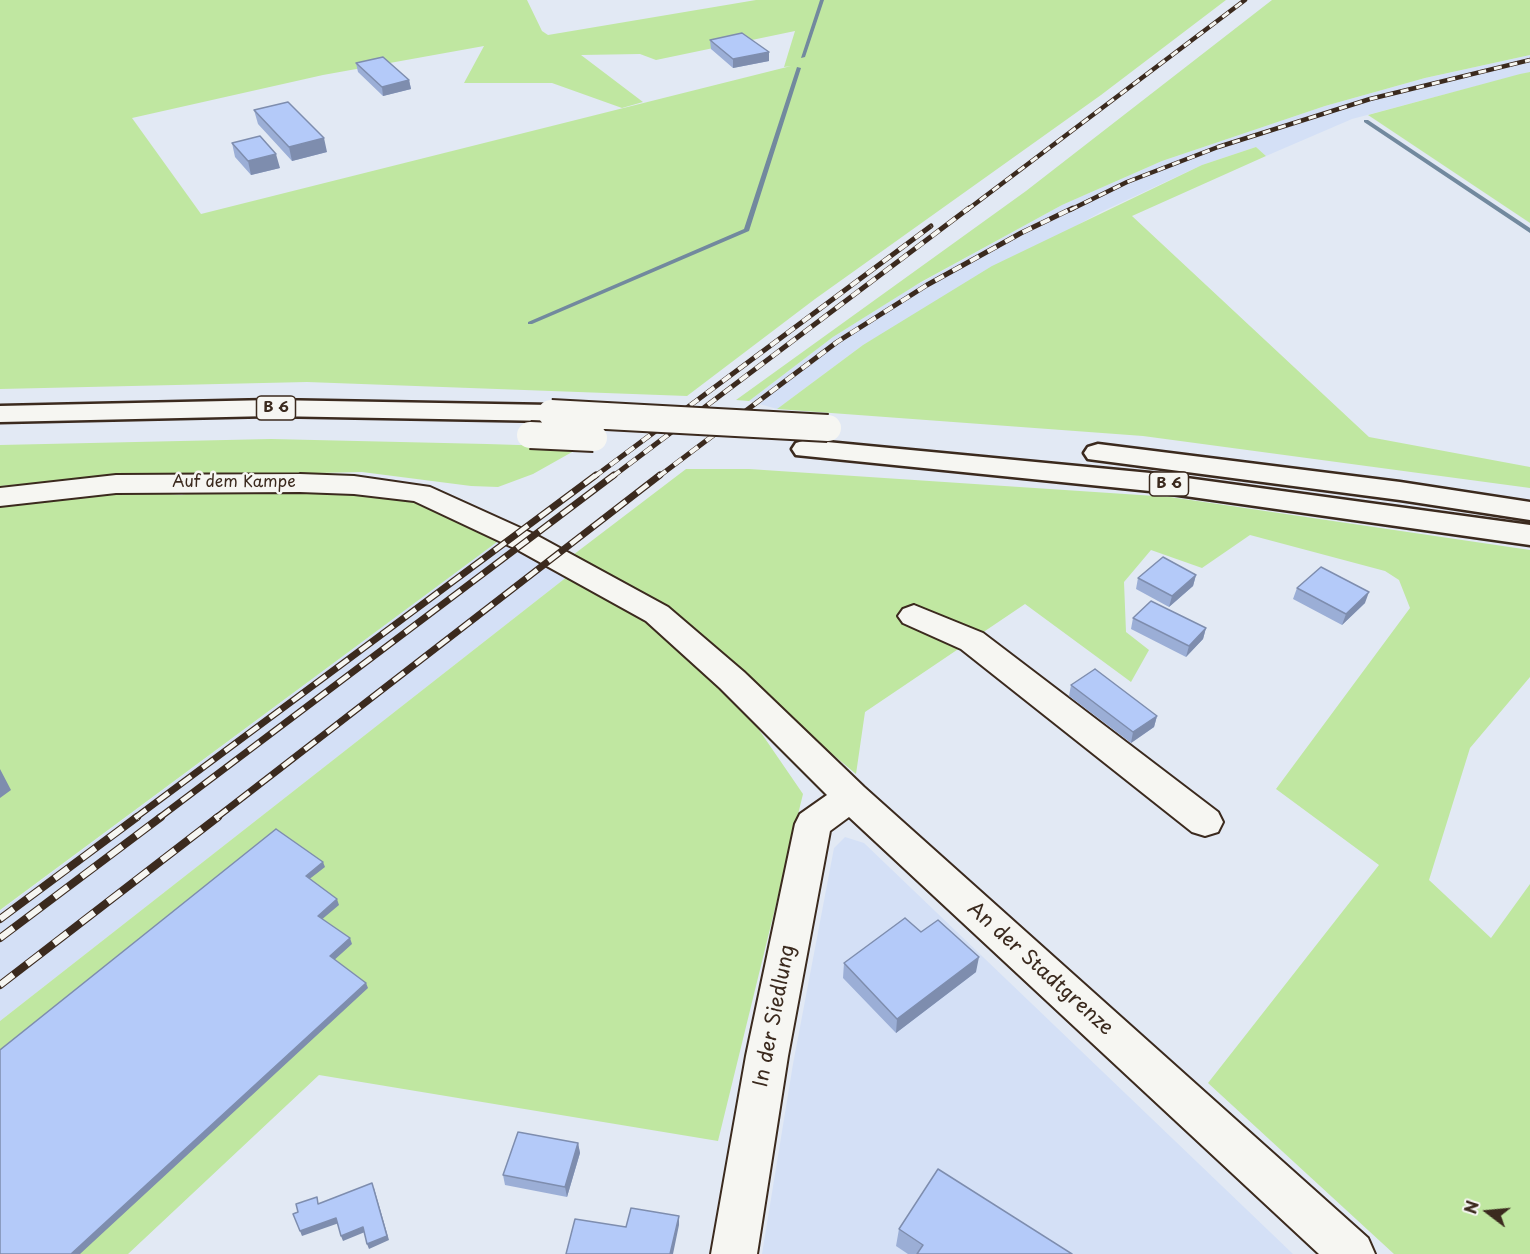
<!DOCTYPE html>
<style>
body{margin:0}
#map{position:relative;width:1530px;height:1254px;overflow:hidden;background:#e2e9f4;font-family:"Playpen Sans",sans-serif}
canvas{display:block}
.north{position:absolute;left:1458px;top:1182px;width:60px;height:60px;-webkit-text-stroke:4px #f6f6f2;paint-order:stroke;rotate:286deg;font-size:16px;font-weight:700;line-height:24px;text-align:center;color:#3b2a1e}
.north::after{content:'';display:block;margin:auto;width:21px;height:27px;background:#3b2a1e;clip-path:polygon(50% 0,100% 100%,50% 72%,0 100%)}
</style>
<div id="map">
<canvas width="1530" height="1254"></canvas>
<div class="north">N</div>
</div>
<script>
const context = document.querySelector('canvas').getContext('2d');
context.lineJoin = 'round';
function fillPath(path, color) {
  context.fillStyle = color;
  context.fill(path, 'evenodd');
}
function poly(rows) {
  const path = new Path2D();
  for (const r of rows) {
    path.moveTo(r[0], r[1]);
    for (let i = 2; i < r.length; i += 2) path.lineTo(r[i], r[i + 1]);
  }
  return path;
}
function strokePath(path, color, width, dash) {
  context.strokeStyle = color;
  context.lineWidth = width;
  context.lineCap = dash ? 'butt' : 'round';
  context.setLineDash(dash || []);
  context.stroke(path);
}
function write(font, color, halo, rows, align = 'center') {
  context.font = font + ' "Playpen Sans",sans-serif';
  context.lineWidth = 5;
  context.setLineDash([]);
  context.textBaseline = 'middle';
  context.strokeStyle = halo;
  context.fillStyle = color;
  for (const [text, x, y, turn = 0] of rows) {
    context.save();
    context.translate(x, y);
    context.rotate((+turn || 0) * Math.PI / 180);
    context.textAlign = isNaN(turn) ? turn : align;
    if (halo) context.strokeText(text, 0, 0);
    context.fillText(text, 0, 0);
    context.restore();
  }
}
const built = poly([
 [1530,55,1530,72,1352,119,1266,156,1256,147,1202,165,1101,212,863,345,777,409,749,401,833,337,913,287,1062,205,1162,161,1325,106,1425,78],
 [497,542,568,576,0,1021,0,911],
 [845,837,864,843,1293,1254,762,1254,793,1064,834,848]
]);
const green = poly([
 [0,0,527,0,542,31,548,35,756,0,1226,0,1101,95,815,299,687,396,307,382,0,389],
 [795,31,784,67,791,66,201,214,132,118,323,75,484,46,464,83,552,83,622,108,643,102,581,55,640,54,656,60],
 [1272,0,1530,0,1530,55,1425,78,1325,106,1162,161,1062,205,921,282,833,337,749,401,736,400,1026,191],
 [1530,72,1530,223,1368,115,1520,74],
 [1256,147,1266,156,1132,216,1369,437,1530,467,1530,488,1143,436,777,409,863,345,992,266,1202,165],
 [271,439,487,444,581,447,533,474,498,487,471,486,362,472,96,478,0,486,0,445],
 [686,469,749,469,1170,497,1530,550,1530,677,1470,748,1429,880,1491,938,1530,884,1530,1254,1394,1254,1208,1083,1379,865,1276,789,1410,608,1399,580,1385,571,1250,535,1202,568,1151,550,1124,582,1126,632,1149,650,1131,682,1025,604,865,712,856,774,645,597,573,555],
 [217,488,420,493,503,532,497,542,0,910,0,503,136,491,181,495],
 [568,576,645,619,742,705,803,794,718,1141,319,1075,128,1254,0,1254,0,1021]
]);
const stream = poly([
 [820,0,824,0,805,57,801,58,820,0],
 [797,67,801,68,749,231,532,324,528,324,528,322,744,229,797,67],
 [1364,120,1368,120,1530,228,1530,233,1364,122,1364,120]
]);
const minor = poly([
 [300,474,354,476,430,487,536,535,668,607,744,672,864,787,1368,1238,1375,1254,1319,1254,849,817,830,831,788,1056,757,1254,711,1254,746,1056,795,824,800,814,827,795,720,688,646,621,516,549,414,501,354,494,300,492,116,493,0,506,0,488,116,475,300,474],
 [914,605,983,633,1218,812,1223,822,1218,832,1205,836,1192,832,961,649,903,623,898,616,903,609,914,605]
]);
const highway = poly([
 [271,400,551,405,561,407,565,413,561,419,551,421,271,416,0,422,0,406,271,400],
 [806,440,1150,473,1530,525,1530,545,1150,491,796,455,792,449,796,443,806,440],
 [1098,444,1400,482,1530,502,1530,520,1400,500,1088,459,1084,453,1088,447,1098,444]
]);
const railFar3 = poly([
 [967,210,1245,0],
 [1070,210,1127,182,1218,147,1370,99,1530,60]
]);
const railFar2 = poly([
 [594,477,931,226],
 [612,477,969,208],
 [658,477,837,342,927,285,1021,233,1073,208]
]);
const railFar1 = poly([
 [135,818,596,475],
 [159,818,614,475],
 [216,818,660,475]
]);
const rail = poly([
 [0,919,137,817],
 [0,938,161,817],
 [0,985,218,817]
]);
const highwayBridge = poly([
 [551,413,828,428],
 [530,435,594,438]
]);
const wall = poly([
 [710,40,769,61,733,68,711,49],
 [356,63,409,80,411,89,383,96,358,72],
 [254,110,327,152,292,161,258,124],
 [232,143,280,168,251,175,235,157],
 [1196,575,1193,586,1169,607,1136,589,1138,578],
 [1297,588,1365,603,1342,625,1293,599],
 [1133,618,1206,628,1203,639,1186,657,1131,629],
 [1071,685,1157,716,1154,727,1131,743,1069,696],
 [921,932,976,972,896,1033,843,978,844,963],
 [578,1143,580,1153,567,1197,505,1185,503,1175],
 [899,1229,1072,1254,908,1254,896,1246]
]);
const shadedWall = poly([
 [769,52,769,61,733,68,733,59],
 [409,80,411,89,383,96,382,87],
 [324,138,327,152,292,161,289,147],
 [276,154,280,168,251,175,248,161],
 [1196,575,1193,586,1169,607,1172,596],
 [1369,592,1365,603,1342,625,1346,614],
 [1206,628,1203,639,1186,657,1189,646],
 [1157,716,1154,727,1131,743,1133,732],
 [0,769,11,790,0,798],
 [323,862,325,867,307,881,306,876],
 [337,899,339,905,320,921,318,916],
 [350,938,352,944,332,962,330,956],
 [979,957,976,972,896,1033,897,1019],
 [366,983,368,988,80,1254,71,1254],
 [578,1143,580,1153,567,1197,565,1187],
 [374,1188,389,1240,369,1249,367,1244],
 [679,1216,679,1225,673,1254,670,1254],
 [336,1218,339,1223,302,1236,300,1231],
 [363,1227,365,1232,343,1241,341,1236]
]);
const building = poly([
 [742,33,769,52,733,59,710,40,742,33],
 [383,57,409,80,382,87,356,63,383,57],
 [288,102,324,138,289,147,254,110,288,102],
 [260,136,276,154,248,161,232,143,260,136],
 [1163,557,1196,575,1172,596,1138,578,1163,557],
 [1321,567,1369,592,1346,614,1297,588,1321,567],
 [1151,601,1206,628,1189,646,1133,618,1151,601],
 [1095,669,1157,716,1133,732,1071,685,1095,669],
 [276,829,323,862,306,876,337,899,318,916,350,938,330,956,366,983,71,1254,0,1254,0,1050,276,829],
 [905,918,921,932,938,920,979,957,897,1019,844,963,905,918],
 [518,1132,578,1143,565,1187,503,1175,518,1132],
 [938,1169,1072,1254,917,1254,923,1245,899,1229,938,1169],
 [372,1183,387,1236,367,1244,363,1227,341,1236,336,1218,300,1231,293,1214,298,1212,296,1204,317,1197,318,1204,372,1183],
 [631,1208,679,1216,670,1254,566,1254,575,1219,626,1227,631,1208]
]);
const shields = [
 [276,408,39],
 [1169,484,39]
];
const shieldNames = [
 ["B 6",276,408],
 ["B 6",1169,484]
];
const streetNames = [
 ["Auf dem Kampe",234,483]
];
const nearStreetnames = [
 ["An der Stadtgrenze",1040,969,42],
 ["In der Siedlung",775,1016,-79]
];
fillPath(built, '#d4e0f6');
fillPath(green, '#c0e7a1');
fillPath(stream, '#72899e');
strokePath(minor, '#3b2a1e', 4);
strokePath(highway, '#3b2a1e', 5);
fillPath(minor, '#f6f6f2');
fillPath(highway, '#f6f6f2');
strokePath(railFar3, '#3b2a1e', 4.5);
strokePath(railFar2, '#3b2a1e', 5);
strokePath(railFar1, '#3b2a1e', 7);
strokePath(rail, '#3b2a1e', 8);
strokePath(railFar3, '#f6f6f2', 3, [8]);
strokePath(railFar2, '#f6f6f2', 4, [10]);
strokePath(railFar1, '#f6f6f2', 4.5, [14]);
strokePath(rail, '#f6f6f2', 6, [17]);
strokePath(highwayBridge, '#3b2a1e', 30, []);
strokePath(highwayBridge, '#f6f6f2', 26);
fillPath(wall, '#9baed6');
fillPath(shadedWall, '#7e8dae');
fillPath(building, '#b4caf9');
strokePath(building, '#7e8dae', 1.5);
for (const [x, y, w] of shields) {
  const box = new Path2D();
  box.roundRect(x - w / 2, y - 12, w, 24, 4.5);
  context.fillStyle = '#f6f6f2';
  context.fill(box);
  strokePath(box, '#3b2a1e', 1.5);
}
write('bold 15px', '#3b2a1e', null, shieldNames);
write('16px', '#3b2a1e', '#f6f6f2', streetNames);
write('20px', '#3b2a1e', '#f6f6f2', nearStreetnames);
</script>
